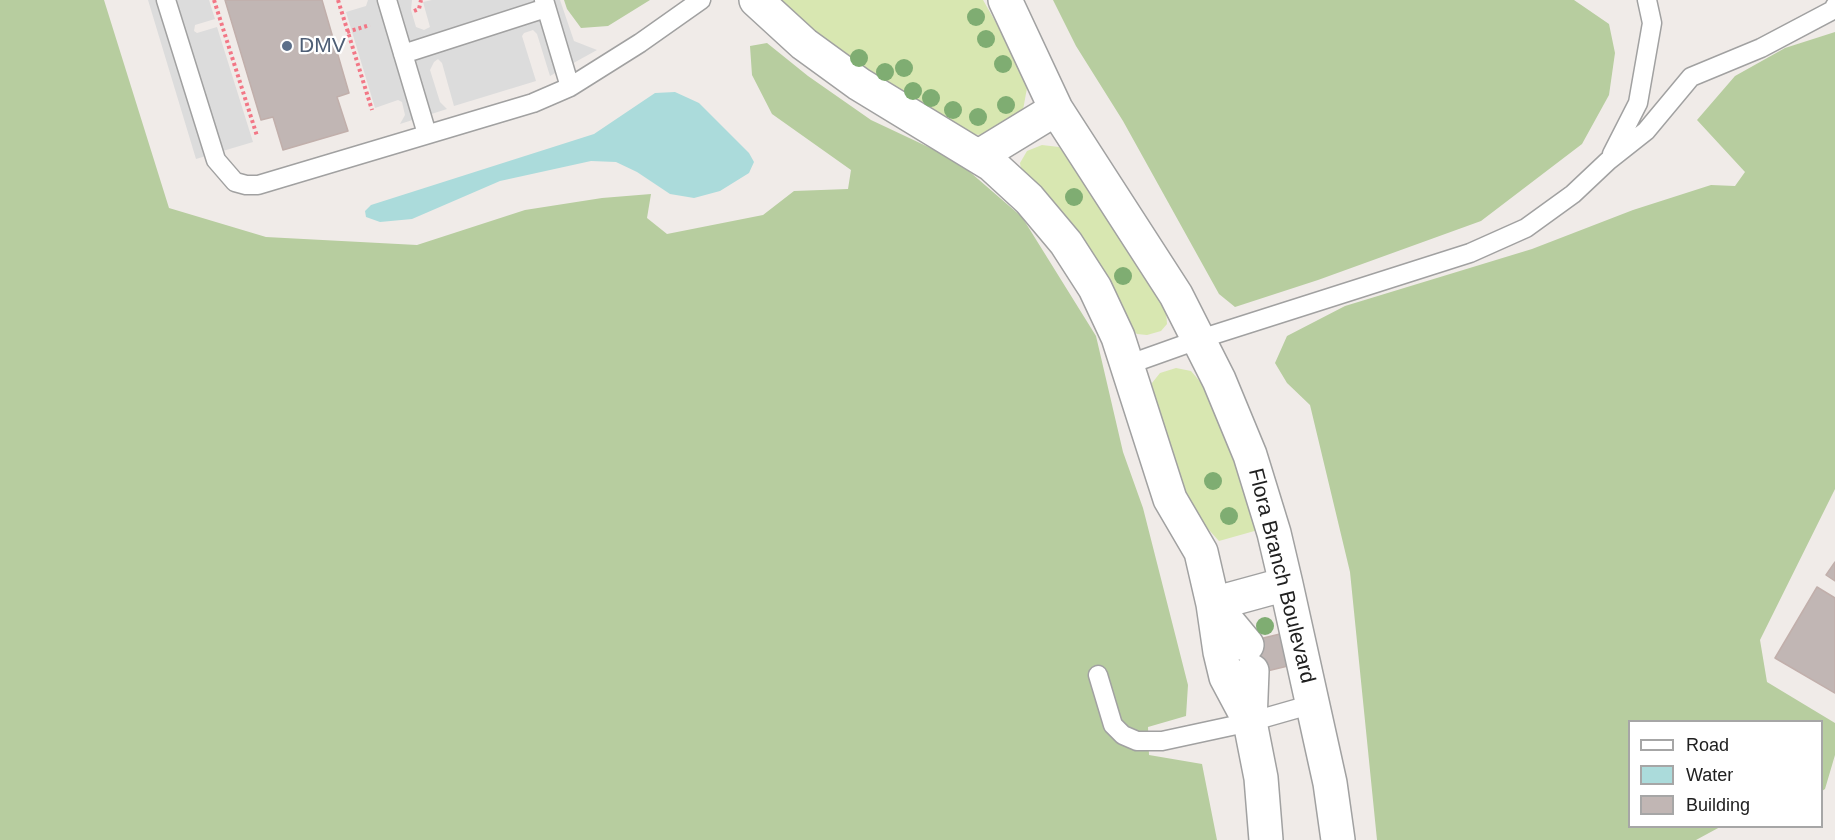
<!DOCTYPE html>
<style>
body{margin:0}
#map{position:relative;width:1835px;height:840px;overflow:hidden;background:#f0ebe8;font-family:Arial,sans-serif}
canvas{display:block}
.legend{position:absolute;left:1628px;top:720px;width:195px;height:108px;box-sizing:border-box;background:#fff;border:2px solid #a6a6a6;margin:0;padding:8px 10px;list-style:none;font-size:18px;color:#202020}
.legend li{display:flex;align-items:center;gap:12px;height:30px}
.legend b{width:30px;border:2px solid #a6a6a6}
</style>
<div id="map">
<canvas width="1835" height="840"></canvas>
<ul class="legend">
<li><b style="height:8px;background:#fff"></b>Road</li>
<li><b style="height:16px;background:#abdbdb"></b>Water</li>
<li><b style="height:16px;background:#c1b6b4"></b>Building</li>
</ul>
</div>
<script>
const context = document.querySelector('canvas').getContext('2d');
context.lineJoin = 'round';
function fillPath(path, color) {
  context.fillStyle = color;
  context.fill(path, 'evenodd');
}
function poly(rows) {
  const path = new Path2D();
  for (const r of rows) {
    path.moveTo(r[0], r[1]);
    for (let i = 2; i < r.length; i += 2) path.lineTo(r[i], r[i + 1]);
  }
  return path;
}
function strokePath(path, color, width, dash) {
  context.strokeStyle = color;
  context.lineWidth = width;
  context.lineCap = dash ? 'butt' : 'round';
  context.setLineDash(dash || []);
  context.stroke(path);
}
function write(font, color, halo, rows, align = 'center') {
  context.font = font + ' Arial,sans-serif';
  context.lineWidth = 4.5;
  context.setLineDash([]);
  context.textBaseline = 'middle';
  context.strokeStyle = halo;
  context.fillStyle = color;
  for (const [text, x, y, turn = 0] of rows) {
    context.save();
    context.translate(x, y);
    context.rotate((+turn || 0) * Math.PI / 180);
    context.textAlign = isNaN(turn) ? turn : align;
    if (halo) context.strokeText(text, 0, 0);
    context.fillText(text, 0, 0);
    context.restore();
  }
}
const grass = poly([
 [770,0,983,0,1018,61,1027,88,1023,110,982,135,965,134,893,96],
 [1042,145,1059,147,1076,169,1117,233,1166,311,1167,324,1161,331,1147,335,1137,334,1125,324,1022,176,1020,163,1027,151],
 [1176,368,1191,371,1203,385,1227,441,1258,530,1219,541,1189,508,1148,396,1152,383,1160,373]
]);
const forest = poly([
 [0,0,104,0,169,208,266,237,417,245,525,210,602,198,651,194,647,218,667,234,763,215,794,191,848,189,851,170,772,114,752,75,750,46,767,43,808,76,871,120,956,160,1022,217,1096,336,1123,452,1143,508,1188,685,1186,716,1148,727,1149,755,1202,764,1217,840,0,840],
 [564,0,650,0,608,26,581,28,567,9],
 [1053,0,1574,0,1609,24,1615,53,1609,95,1582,144,1481,221,1318,280,1235,307,1219,294,1123,121,1076,46],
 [1835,32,1835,489,1760,640,1767,682,1835,723,1835,755,1825,789,1822,791,1822,722,1630,722,1630,826,1720,827,1696,840,1377,840,1350,572,1310,405,1287,383,1275,363,1287,336,1345,306,1532,249,1633,210,1711,185,1735,186,1745,172,1697,120,1735,76,1785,48]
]);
const parking = poly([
 [148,0,209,0,215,19,195,25,194,31,197,33,217,27,253,142,196,159],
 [368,0,412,0,411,10,416,27,424,30,430,27,423,2,432,0,560,0,574,41,597,50,550,76,537,34,533,30,524,33,522,36,536,81,454,106,442,63,438,59,434,62,430,70,440,102,447,109,400,124,405,115,402,102,398,100,375,108,346,12,366,6]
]);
const water = poly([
 [675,92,699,103,749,153,754,162,749,173,720,191,694,198,670,194,637,172,616,162,591,161,500,181,412,219,380,222,366,217,365,211,371,205,594,134,655,93]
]);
const building = poly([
 [225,0,322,0,349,93,337,97,348,131,283,150,273,117,261,120,225,0],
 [1835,562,1835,581,1826,575,1835,562],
 [1817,587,1835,598,1835,693,1775,658,1817,587],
 [1284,633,1292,665,1263,672,1255,640,1284,633]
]);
const path = poly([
 [214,0,257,136],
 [338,0,372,110],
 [414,11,419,9,421,0],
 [347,32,370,25]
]);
const service = poly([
 [166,0,216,160,235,182,246,185,258,185,533,103,570,87,640,43,701,0],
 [387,0,427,134],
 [544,0,570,87],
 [403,54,546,8],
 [1612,154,1638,103,1652,23,1647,0],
 [1127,365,1200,339,1470,253,1526,228,1573,194,1608,161,1646,131,1691,77,1761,48,1833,10,1835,6],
 [1098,675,1113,725,1123,735,1137,741,1162,741,1250,722,1313,704]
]);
const minor = poly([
 [756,0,804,44,859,84,992,165,1029,199,1066,243,1095,288,1118,337,1170,499,1201,552,1213,604,1220,652,1226,677,1250,722,1261,778,1266,840],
 [1005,0,1056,109,1176,295,1219,380,1250,455,1274,533,1286,584,1330,783,1338,840],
 [979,156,1056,109],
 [1247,645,1213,604,1286,584],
 [1250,722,1252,671]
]);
const trees = [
 [976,17],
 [986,39],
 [859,58],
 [1003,64],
 [904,68],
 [885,72],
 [913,91],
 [931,98],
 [1006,105],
 [953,110],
 [978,117],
 [1074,197],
 [1123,276],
 [1213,481],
 [1229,516],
 [1265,626]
];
const markers = [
 [287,46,6,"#5c6f8a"]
];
const serviceNames = [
 ["DMV",299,46]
];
const streetNames = [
 ["Flora Branch Boulevard",1281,576,76]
];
fillPath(grass, '#d8e7b1');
fillPath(forest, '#b7cd9f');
fillPath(parking, '#dcdcdc');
fillPath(water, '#abdbdb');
fillPath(building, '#c1b6b4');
strokePath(building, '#c1afab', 1.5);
strokePath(service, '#a1a1a1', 21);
strokePath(minor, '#a1a1a1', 36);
strokePath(path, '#f27786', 4, [3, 3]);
strokePath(service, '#fff', 18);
strokePath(minor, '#fff', 33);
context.fillStyle = '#7fad72';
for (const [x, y] of trees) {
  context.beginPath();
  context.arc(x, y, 9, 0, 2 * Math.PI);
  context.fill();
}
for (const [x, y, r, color] of markers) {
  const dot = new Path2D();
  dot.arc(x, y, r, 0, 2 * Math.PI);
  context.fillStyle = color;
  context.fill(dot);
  strokePath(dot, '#fff', 2);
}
write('21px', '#4e5e75', '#fff', serviceNames, 'left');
write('21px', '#202020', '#fff', streetNames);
</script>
